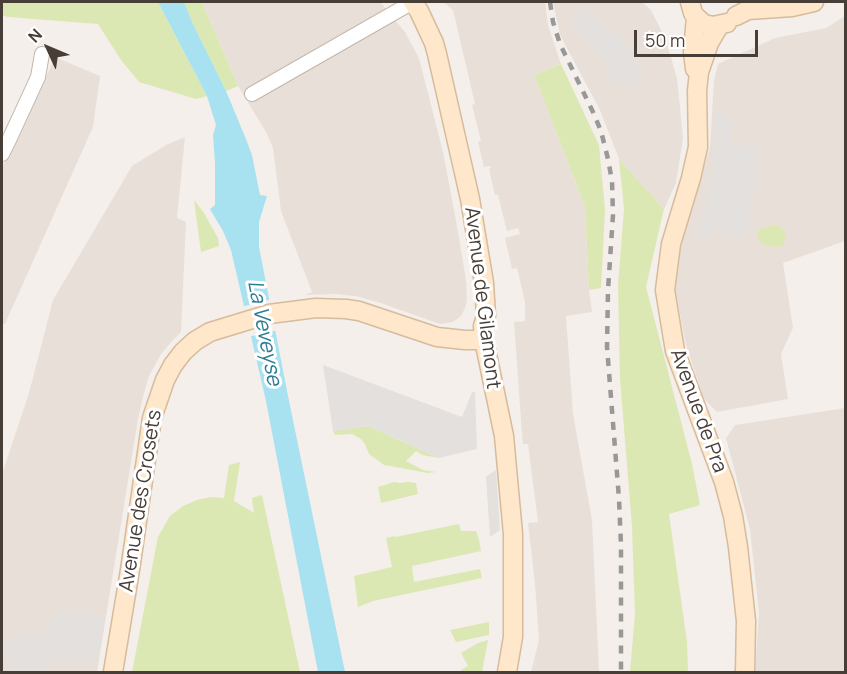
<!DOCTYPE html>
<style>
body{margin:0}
#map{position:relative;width:847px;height:674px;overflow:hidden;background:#f4efea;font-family:Manrope,sans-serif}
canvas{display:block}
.frame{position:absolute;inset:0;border:3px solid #483e38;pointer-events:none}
.north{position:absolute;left:18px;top:18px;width:60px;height:60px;-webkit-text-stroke:4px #fff;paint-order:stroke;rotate:314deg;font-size:16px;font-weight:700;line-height:24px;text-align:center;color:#483e38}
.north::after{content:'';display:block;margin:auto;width:21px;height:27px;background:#483e38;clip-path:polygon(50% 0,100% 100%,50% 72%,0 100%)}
.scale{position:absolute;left:634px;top:30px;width:124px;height:27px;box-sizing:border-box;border:3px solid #483e38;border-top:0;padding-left:8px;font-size:18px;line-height:21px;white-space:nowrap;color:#483e38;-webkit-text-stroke:4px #fff;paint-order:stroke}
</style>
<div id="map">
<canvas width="847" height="674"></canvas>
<div class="frame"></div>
<div class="north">N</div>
<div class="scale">50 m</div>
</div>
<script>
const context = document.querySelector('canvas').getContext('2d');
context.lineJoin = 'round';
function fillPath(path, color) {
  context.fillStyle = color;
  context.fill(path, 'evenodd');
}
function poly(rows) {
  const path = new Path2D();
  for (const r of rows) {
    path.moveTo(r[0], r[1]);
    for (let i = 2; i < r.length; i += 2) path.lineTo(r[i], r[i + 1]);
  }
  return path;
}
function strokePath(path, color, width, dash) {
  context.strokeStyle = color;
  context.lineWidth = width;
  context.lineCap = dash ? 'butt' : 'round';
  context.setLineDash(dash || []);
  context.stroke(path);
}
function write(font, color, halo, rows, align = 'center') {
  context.font = font + ' Manrope,sans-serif';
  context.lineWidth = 6;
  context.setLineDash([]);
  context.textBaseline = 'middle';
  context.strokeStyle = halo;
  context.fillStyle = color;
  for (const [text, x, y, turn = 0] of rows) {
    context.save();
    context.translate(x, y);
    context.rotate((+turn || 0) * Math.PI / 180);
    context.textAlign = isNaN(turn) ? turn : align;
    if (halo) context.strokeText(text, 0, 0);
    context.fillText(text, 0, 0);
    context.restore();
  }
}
const residential = poly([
 [202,2,380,2,405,32,419,58,443,152,457,226,466,280,467,300,465,308,461,316,453,322,440,324,378,302,355,296,333,294,305,295,312,292,281,211,273,148,266,132,238,86],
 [443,2,545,2,548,25,561,64,534,75,585,207,589,290,592,312,566,316,573,414,592,520,599,672,531,672,539,640,535,584,528,523,538,522,528,444,523,444,521,421,514,322,525,321,525,302,517,268,512,269,505,238,520,234,518,228,507,231,498,195,495,195,489,169,491,168,491,166,484,167,478,142,481,141,472,105,475,104,453,10],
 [553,2,642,2,651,10,665,38,677,78,683,138,676,183,664,209,619,159,600,110,560,35],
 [845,16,845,241,783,263,793,328,781,354,788,399,717,412,704,399,686,345,675,289,681,240,710,147,714,80,718,64,775,38,826,28],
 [55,57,100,76,93,127,5,324,2,324,2,166,19,137],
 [185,137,177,218,186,222,181,332,173,340,161,354,149,376,144,393,138,419,97,672,2,672,2,474,29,393,53,300,132,166,166,145],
 [845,408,845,672,755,672,759,613,750,529,726,438,735,425]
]);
const green = poly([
 [2,2,158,2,207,96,196,99,139,82,121,60,98,24,8,17,2,15],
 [184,2,202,2,238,86,226,91,193,24],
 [561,64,599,145,605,210,601,288,589,290,585,207,534,75],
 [619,159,664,209,646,287,692,464,700,505,669,514,687,642,688,672,630,672,635,614,632,527,620,378,618,285,624,209],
 [194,200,204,213,218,238,219,246,201,252],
 [775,225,780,227,786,233,786,239,782,246,774,247,763,244,759,241,757,235,760,228],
 [368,426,439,458,422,455,416,451,406,461,423,470,436,472,428,473,384,465,369,454,365,444,361,439,352,434,335,435,333,431],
 [240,462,234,501,254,513,252,498,262,495,300,672,132,672,158,537,170,516,183,506,197,500,210,497,224,498,229,465],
 [394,482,400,483,408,482,416,483,418,494,381,503,378,487],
 [459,524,461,531,476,531,479,540,481,551,412,566,414,582,480,569,482,578,373,601,358,607,354,576,392,567,386,538,395,536,395,537],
 [489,622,489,635,456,642,450,630],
 [488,640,482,672,461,672,461,670,468,666,461,653,478,643]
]);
const parking = poly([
 [588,9,640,54,642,88,623,87,620,81,613,84,600,54,575,30,571,17],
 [717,112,733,118,731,145,761,146,756,184,744,238,715,229,711,242,695,238,712,180],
 [323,365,462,417,472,392,475,392,477,449,439,458,368,426,333,431],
 [496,470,500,530,490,537,486,477],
 [53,612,105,617,98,659,87,663,49,658,46,672,9,672,5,642,14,641,13,632,50,631]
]);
const water = poly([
 [158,2,184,2,193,24,226,91,246,139,252,155,260,195,267,196,259,222,259,247,288,396,345,672,318,672,266,401,231,250,223,231,210,209,215,205,215,163,213,135,216,125,207,96]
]);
const pier = poly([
 [272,299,278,330,248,337,241,307]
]);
const street = poly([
 [252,94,413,2],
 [2,154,9,140,38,77,42,54]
]);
const secondary = poly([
 [413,2,419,11,434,43,437,54,470,199,484,283,486,316,483,326,484,340,504,436,513,534,513,637,507,672],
 [690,2,693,13,696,17,704,24,713,26,727,23],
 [736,16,748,10,792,7,814,2],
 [719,26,709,43,699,72,697,91,698,147,691,178,671,244,665,290,675,351,724,482,733,516,738,547,746,621,745,672],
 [695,69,693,52,696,17],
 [113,672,130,570,152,418,165,380,173,365,183,352,195,341,210,332,269,314,316,308,346,309,359,311,437,337,465,340,484,340]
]);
const rail = poly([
 [550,2,553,22,560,44,593,112,601,131,608,159,612,181,613,215,608,290,607,347,619,499,621,545,621,672]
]);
const streetNames = [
 ["Avenue de Gilamont",482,298,83],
 ["Avenue de Pra",698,411,70],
 ["Avenue des Crosets",141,501,-81]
];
const waterNames = [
 ["La Veveyse",264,333,79]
];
fillPath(residential, '#e8e0d8');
fillPath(green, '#dbe8b3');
fillPath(parking, '#e3e0de');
fillPath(water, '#a8e1f0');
fillPath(pier, '#f4efea');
strokePath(street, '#c0b5ac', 16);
strokePath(secondary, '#d6bb9d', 21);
strokePath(street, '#fff', 14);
strokePath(secondary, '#fee7ca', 18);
strokePath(rail, '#989898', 4.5, [8, 8]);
write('20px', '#483e38', '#fff', streetNames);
write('italic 21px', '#2b7d93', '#fff', waterNames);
</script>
